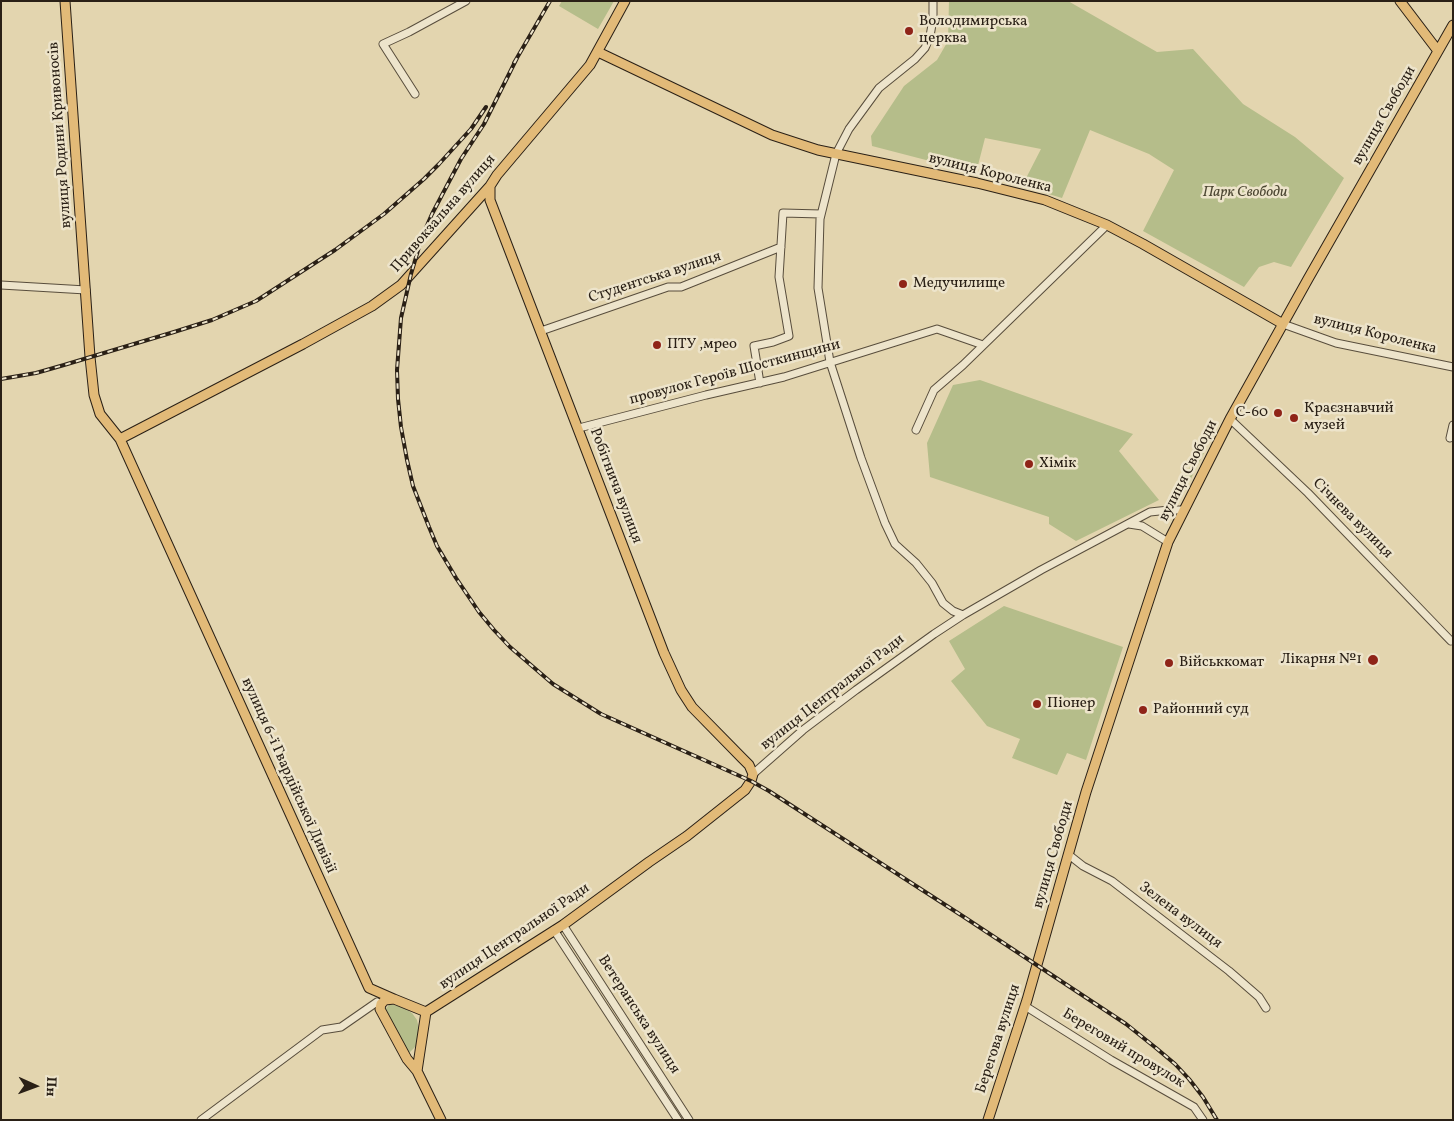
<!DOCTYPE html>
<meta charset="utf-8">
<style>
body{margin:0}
#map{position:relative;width:1454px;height:1121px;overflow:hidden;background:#e3d5af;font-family:Vollkorn,serif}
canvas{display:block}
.frame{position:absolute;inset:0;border:2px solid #2a2016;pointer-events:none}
.north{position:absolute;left:10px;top:1061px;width:50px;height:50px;-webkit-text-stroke:4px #ede4cb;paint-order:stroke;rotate:92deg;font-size:14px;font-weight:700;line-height:20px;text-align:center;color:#2a2016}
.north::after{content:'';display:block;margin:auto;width:18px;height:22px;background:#2a2016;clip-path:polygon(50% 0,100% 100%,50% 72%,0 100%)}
</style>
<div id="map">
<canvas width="1454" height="1121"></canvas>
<div class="frame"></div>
<div class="north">Пн</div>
</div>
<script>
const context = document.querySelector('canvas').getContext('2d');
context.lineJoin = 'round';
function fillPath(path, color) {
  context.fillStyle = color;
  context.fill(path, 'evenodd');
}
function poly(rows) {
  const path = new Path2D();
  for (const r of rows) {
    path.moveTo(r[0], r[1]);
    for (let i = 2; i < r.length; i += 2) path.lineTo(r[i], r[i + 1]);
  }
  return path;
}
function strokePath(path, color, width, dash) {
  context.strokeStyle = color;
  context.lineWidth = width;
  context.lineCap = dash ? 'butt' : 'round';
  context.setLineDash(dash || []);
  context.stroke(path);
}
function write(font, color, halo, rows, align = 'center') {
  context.font = font + ' Vollkorn,serif';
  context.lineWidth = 5;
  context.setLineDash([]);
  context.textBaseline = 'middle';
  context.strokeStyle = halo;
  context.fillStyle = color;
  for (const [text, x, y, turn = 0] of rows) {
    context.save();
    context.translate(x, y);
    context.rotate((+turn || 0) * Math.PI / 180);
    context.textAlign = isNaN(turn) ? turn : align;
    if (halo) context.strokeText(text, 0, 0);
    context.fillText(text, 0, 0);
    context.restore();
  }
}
const green = poly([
 [562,1,614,1,598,29,559,6],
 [949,1,1068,1,1157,52,1193,49,1243,104,1295,137,1344,178,1291,267,1274,262,1259,267,1244,287,1143,231,1174,170,1149,154,1090,130,1062,198,1022,186,1041,149,985,138,976,173,872,146,871,136,904,86,937,60,948,41],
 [980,380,1133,434,1119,451,1159,500,1076,541,1049,524,1049,517,930,477,927,443,953,385],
 [1201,451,1204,453,1178,504,1169,498],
 [1004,606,1123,647,1086,760,1067,753,1057,775,1012,758,1020,739,987,726,951,681,965,669,949,641],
 [389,1005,394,1005,404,1008,412,1013,417,1020,419,1029,419,1040,415,1047,409,1053,385,1011,386,1008]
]);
const minor = poly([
 [933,1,933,19,930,36,925,48,915,59,879,88,849,129,836,154,820,219,818,288,830,362,861,458,885,523,895,544,916,563,932,583,943,603,953,611,963,615],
 [415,94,383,44,409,32,466,1],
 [1,285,86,290],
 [1283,324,1336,343,1453,367],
 [541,331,668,287,681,287,781,247],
 [760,383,754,346,773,342,789,336,779,277,783,213,821,214],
 [1230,419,1308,493,1451,641],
 [579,428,706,395,784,377,937,329,983,345],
 [916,430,934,390,963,365,1107,225],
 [1450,438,1453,425],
 [1129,524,1142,526,1168,542],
 [753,774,803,730,856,690,934,634,963,615,1041,570,1150,512,1169,510,1184,510],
 [1069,855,1083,866,1112,881,1229,971,1259,997,1266,1008],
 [563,925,689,1120],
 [554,930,678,1120],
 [1025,1006,1111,1060,1194,1107,1203,1120],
 [201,1120,322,1030,341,1027,377,1002]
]);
const major = poly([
 [65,1,90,357,94,395,100,414,120,439,369,988,394,999],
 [1400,1,1438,51],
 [598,52,772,135,818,150,977,183,1045,200,1107,225,1143,244,1283,324],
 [120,439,303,344,372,306,401,285,490,186,497,175,590,65,625,1],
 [426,1012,563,925,649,862,687,836,745,790,751,781,753,774,749,765,742,758,692,707,681,690,664,653,490,200,490,186],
 [426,1012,394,999,385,1000,381,1004,380,1009,407,1059,417,1071,441,1120],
 [417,1071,426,1012],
 [988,1120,1027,1000,1086,792,1168,542,1230,419,1308,279,1453,25]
]);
const rail = poly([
 [517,58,484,124,461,159,432,214,422,237,411,274,401,318,397,370,398,399,401,427,407,460,413,486,429,527,437,546,456,578,479,612,494,630,510,647,553,684,601,714,751,781,769,791,964,917,1126,1024,1156,1048,1175,1064,1189,1079,1203,1097,1217,1120],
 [514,63,550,1],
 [1,379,36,373,64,365,174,332,212,320,256,301,335,250,384,214,424,179,439,164,471,129,486,107]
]);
const markers = [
 [909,31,5,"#8f2418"],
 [903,284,5,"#8f2418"],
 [657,345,5,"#8f2418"],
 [1278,413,5,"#8f2418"],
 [1294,418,5,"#8f2418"],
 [1029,464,5,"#8f2418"],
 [1373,660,6,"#8f2418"],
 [1169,663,5,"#8f2418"],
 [1037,704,5,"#8f2418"],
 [1143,710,5,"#8f2418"]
];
const poiNames = [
 ["Володимирська",919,22],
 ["церква",919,39],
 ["Медучилище",913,284],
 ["ПТУ ,мрео",667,345],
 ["Краєзнавчий",1304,409],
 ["музей",1304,426],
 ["С-60",1268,413,"right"],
 ["Хімік",1039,464],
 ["Лікарня №1",1362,660,"right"],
 ["Військкомат",1179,663],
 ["Піонер",1047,704],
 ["Районний суд",1153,710]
];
const streetNames = [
 ["вулиця Свободи",1385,116,-60],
 ["вулиця Родини Кривоносів",61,135,-94],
 ["вулиця Короленка",990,174,14],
 ["Привокзальна вулиця",444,214,-49],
 ["Студентська вулиця",655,278,-18],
 ["вулиця Короленка",1375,335,14],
 ["провулок Героїв Шосткинщини",735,373,-15],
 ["вулиця Свободи",1189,471,-63],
 ["Робітнича вулиця",615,486,69],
 ["Січнева вулиця",1352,519,45],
 ["вулиця Центральної Ради",833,693,-38],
 ["вулиця 6-ї Гвардійської Дивізії",288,776,66],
 ["вулиця Свободи",1054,855,-74],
 ["Зелена вулиця",1180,916,37],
 ["вулиця Центральної Ради",515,937,-34],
 ["Ветеранська вулиця",638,1015,57],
 ["Берегова вулиця",999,1039,-72],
 ["Береговий провулок",1123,1049,31]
];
const parkNames = [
 ["Парк Свободи",1245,193]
];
fillPath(green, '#b5bd8a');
strokePath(minor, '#584d3c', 9);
strokePath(major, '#2a2016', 11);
strokePath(minor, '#ede4cb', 7);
strokePath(major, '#e2ba78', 9);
strokePath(rail, '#2a2016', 4);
strokePath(rail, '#ede4cb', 2, [5.5]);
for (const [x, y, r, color] of markers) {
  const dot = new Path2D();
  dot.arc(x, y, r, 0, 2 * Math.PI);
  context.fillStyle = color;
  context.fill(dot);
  strokePath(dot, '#ede4cb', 2);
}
write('15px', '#2a2016', '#ede4cb', poiNames, 'left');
write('15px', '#2a2016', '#ede4cb', streetNames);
write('italic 15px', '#4d4733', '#ede4cb', parkNames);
</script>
